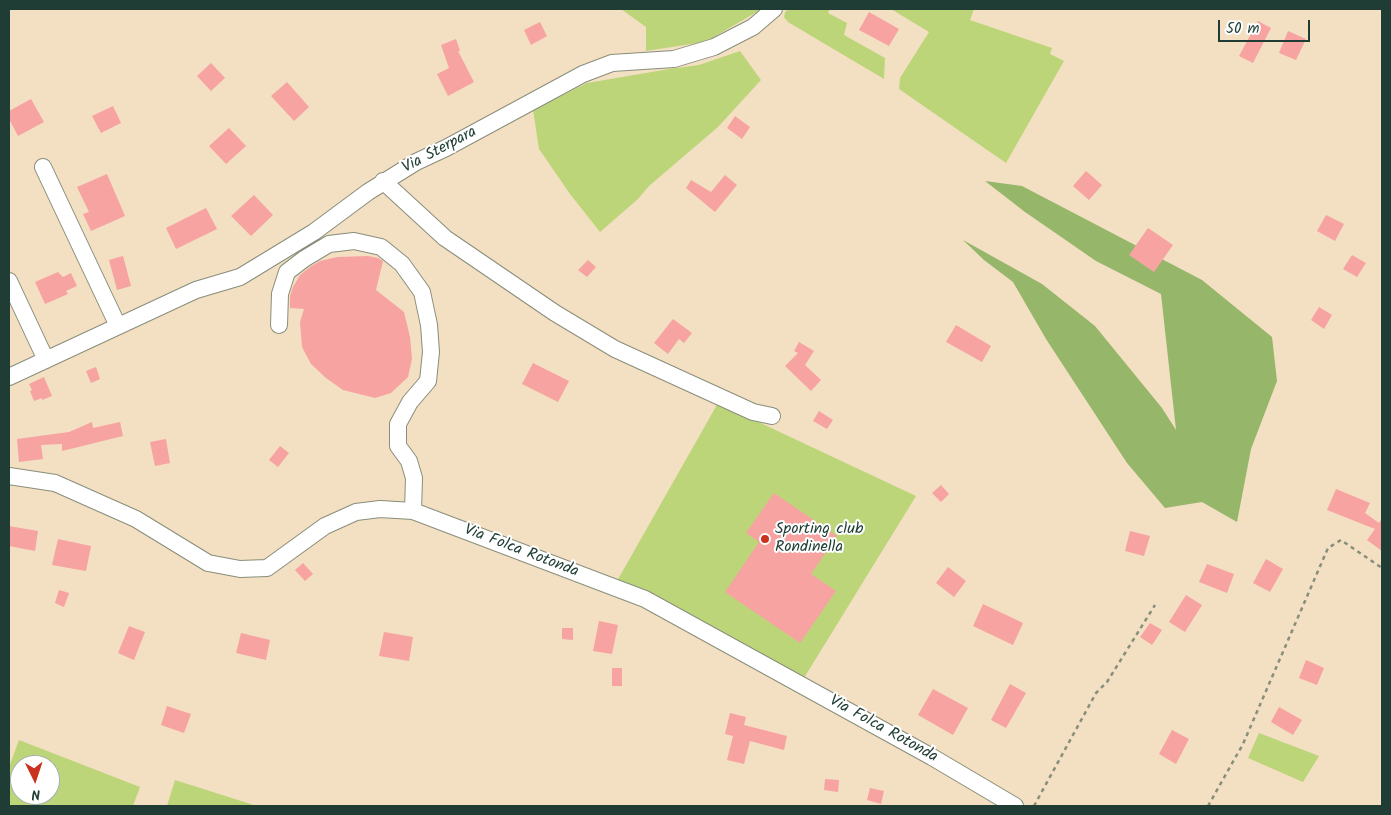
<!DOCTYPE html>
<style>
body{margin:0}
#map{position:relative;width:1391px;height:815px;overflow:hidden;background:#f3dfc2;font-family:Kalam,sans-serif}
canvas{display:block}
.frame{position:absolute;inset:0;border:10px solid #1f3d34;pointer-events:none}
.north{position:absolute;left:10px;top:755px;width:50px;height:50px;box-sizing:border-box;background:#fff;border:1px solid #a5b1ae;border-radius:50%;rotate:176deg;font-size:14px;font-weight:700;line-height:20px;text-align:center;color:#1f3d34}
.north::after{content:'';display:block;margin:auto;width:18px;height:22px;background:#c8321e;clip-path:polygon(50% 0,100% 100%,50% 72%,0 100%)}
.scale{position:absolute;left:1218px;top:20px;width:92px;height:22px;box-sizing:border-box;border:2px solid #1f3d34;border-top:0;padding-left:6px;font-size:15px;line-height:18px;white-space:nowrap;color:#1f3d34;-webkit-text-stroke:4px #fff;paint-order:stroke}
</style>
<div id="map">
<canvas width="1391" height="815"></canvas>
<div class="frame"></div>
<div class="north">N</div>
<div class="scale">50 m</div>
</div>
<script>
const context = document.querySelector('canvas').getContext('2d');
context.lineJoin = 'round';
function fillPath(path, color) {
  context.fillStyle = color;
  context.fill(path, 'evenodd');
}
function poly(rows) {
  const path = new Path2D();
  for (const r of rows) {
    path.moveTo(r[0], r[1]);
    for (let i = 2; i < r.length; i += 2) path.lineTo(r[i], r[i + 1]);
  }
  return path;
}
function strokePath(path, color, width, dash) {
  context.strokeStyle = color;
  context.lineWidth = width;
  context.lineCap = dash ? 'butt' : 'round';
  context.setLineDash(dash || []);
  context.stroke(path);
}
function write(font, color, halo, rows, align = 'center') {
  context.font = font + ' Kalam,sans-serif';
  context.lineWidth = 4;
  context.setLineDash([]);
  context.textBaseline = 'middle';
  context.strokeStyle = halo;
  context.fillStyle = color;
  for (const [text, x, y, turn = 0] of rows) {
    context.save();
    context.translate(x, y);
    context.rotate((+turn || 0) * Math.PI / 180);
    context.textAlign = isNaN(turn) ? turn : align;
    if (halo) context.strokeText(text, 0, 0);
    context.fillText(text, 0, 0);
    context.restore();
  }
}
const green = poly([
 [621,9,762,9,712,38,698,43,646,51,646,27],
 [789,9,830,9,828,13,847,23,844,35,885,58,884,79,788,22,784,17,785,12],
 [891,9,974,9,970,20,1052,48,1050,54,1064,61,1006,163,899,89,900,78,929,32],
 [740,51,761,80,718,127,649,186,638,199,600,232,570,194,539,149,533,110,587,83,669,69,699,65],
 [718,403,916,496,804,678,617,581],
 [1259,733,1319,756,1303,782,1248,758],
 [19,740,140,787,133,806,14,806,9,804,9,767],
 [20,765,50,765,50,795,20,795],
 [175,780,257,806,167,806]
]);
const forest = poly([
 [985,181,1022,186,1202,280,1272,337,1277,381,1251,449,1237,522,1202,502,1165,508,1127,463,1046,339,1013,282,984,260,963,240,1042,284,1095,326,1162,408,1176,430,1161,294,1096,261,1025,212]
]);
const building = poly([
 [869,12,899,29,889,46,859,30],
 [1258,21,1271,28,1253,63,1239,56],
 [540,22,547,36,531,45,524,30],
 [1288,31,1306,39,1296,60,1279,53],
 [456,39,460,51,458,51,474,82,448,96,437,74,449,68,441,45],
 [211,63,225,78,211,91,197,76],
 [287,82,309,107,294,121,271,96],
 [31,99,44,122,18,136,9,119,9,111],
 [113,106,121,123,101,133,92,116],
 [735,116,750,127,742,139,727,128],
 [229,128,246,146,226,164,209,146],
 [1086,171,1102,185,1089,200,1073,186],
 [107,174,125,216,91,231,83,214,89,212,77,187],
 [725,175,737,185,715,212,686,188,691,180,711,192],
 [254,195,273,215,251,236,231,216],
 [206,208,217,229,176,249,166,228],
 [1326,215,1344,224,1335,241,1317,231],
 [1148,228,1173,245,1154,272,1129,255],
 [1352,255,1366,263,1357,277,1343,269],
 [123,256,131,286,117,290,109,260],
 [368,256,378,258,383,261,376,290,404,312,410,337,412,359,408,377,391,393,375,398,343,390,326,378,311,364,302,347,300,322,304,309,290,308,290,296,293,287,300,275,310,267,320,261,337,257],
 [588,260,596,267,587,277,578,270],
 [58,272,63,277,71,273,77,286,66,291,68,294,45,304,35,282],
 [1319,307,1332,315,1324,329,1311,320],
 [673,319,692,333,684,343,679,339,668,354,654,343],
 [956,325,991,346,982,362,946,342],
 [799,342,814,351,805,365,821,380,811,391,785,366,798,353,794,351],
 [533,363,569,381,558,402,522,384],
 [96,367,100,379,91,383,86,371],
 [44,377,52,396,42,400,42,398,34,401,30,391,32,390,29,384],
 [819,411,833,420,827,429,813,421],
 [92,422,93,428,120,422,123,436,62,451,62,444,41,445,43,459,19,462,17,439,69,432],
 [166,439,170,463,155,466,150,442],
 [280,446,289,453,278,467,269,460],
 [941,485,949,494,941,502,932,493],
 [1336,489,1370,503,1365,513,1379,523,1382,518,1382,551,1367,540,1375,529,1327,510],
 [774,493,837,536,811,574,836,591,800,643,725,592,759,542,746,533],
 [9,526,38,531,35,551,9,546],
 [1130,531,1150,536,1144,556,1125,551],
 [58,539,91,546,86,571,52,565],
 [1266,559,1283,569,1270,592,1253,583],
 [303,563,313,574,305,581,295,570],
 [1207,564,1234,574,1227,593,1199,582],
 [948,567,966,581,954,597,936,583],
 [59,590,69,593,64,607,55,603],
 [1186,595,1202,605,1185,632,1169,622],
 [983,604,1023,623,1013,645,973,626],
 [599,621,618,625,612,654,593,651],
 [1150,623,1162,630,1152,645,1140,637],
 [129,626,145,632,134,660,118,653],
 [562,628,573,628,573,640,562,639],
 [384,632,413,637,409,661,379,656],
 [241,633,270,640,266,660,236,653],
 [1306,660,1324,668,1317,685,1299,678],
 [612,668,622,668,622,686,612,686],
 [1010,684,1026,693,1006,728,991,720],
 [933,689,968,708,953,735,918,715],
 [167,706,191,714,184,733,161,725],
 [1279,707,1302,720,1293,735,1271,722],
 [730,713,746,717,744,725,787,736,784,750,750,741,744,764,727,760,733,736,725,734],
 [1172,730,1189,739,1176,764,1159,754],
 [825,779,839,780,838,792,824,790],
 [870,788,884,791,881,804,867,800]
]);
const path = poly([
 [1034,806,1096,693,1107,682,1155,605],
 [1208,806,1243,744,1328,548,1341,540,1382,568]
]);
const minor = poly([
 [43,167,118,326],
 [383,181,445,238,555,313,615,349,753,412,772,416],
 [9,281,46,360],
 [279,325,280,294,287,272,304,259,329,244,354,241,381,247,402,264,422,292,429,325,431,352,428,381,410,402,398,424,398,446,409,461,414,478,413,511],
 [9,377,196,290,240,277,314,232,368,192,416,162,446,148,583,74,612,63,674,59,714,47,753,27,774,9],
 [9,476,55,483,136,519,208,563,240,569,267,568,325,526,356,512,380,509,413,511,645,599,932,757,1015,806]
]);
const markers = [
 [765,539,5,"#c8321e"]
];
const streetNames = [
 ["Via Sterpara",440,151,-28],
 ["Via Folca Rotonda",521,552,21],
 ["Via Folca Rotonda",883,730,29]
];
const poiNames = [
 ["Sporting club",775,530],
 ["Rondinella",775,548]
];
fillPath(green, '#bdd579');
fillPath(forest, '#96b669');
fillPath(building, '#f7a3a1');
strokePath(minor, '#898e7b', 18);
strokePath(path, '#898e7b', 2.5, [4, 4]);
strokePath(minor, '#fff', 16);
for (const [x, y, r, color] of markers) {
  const dot = new Path2D();
  dot.arc(x, y, r, 0, 2 * Math.PI);
  context.fillStyle = color;
  context.fill(dot);
  strokePath(dot, '#fff', 2);
}
write('16px', '#1f3d34', '#fff', streetNames);
write('16px', '#1f3d34', '#fff', poiNames, 'left');
</script>
